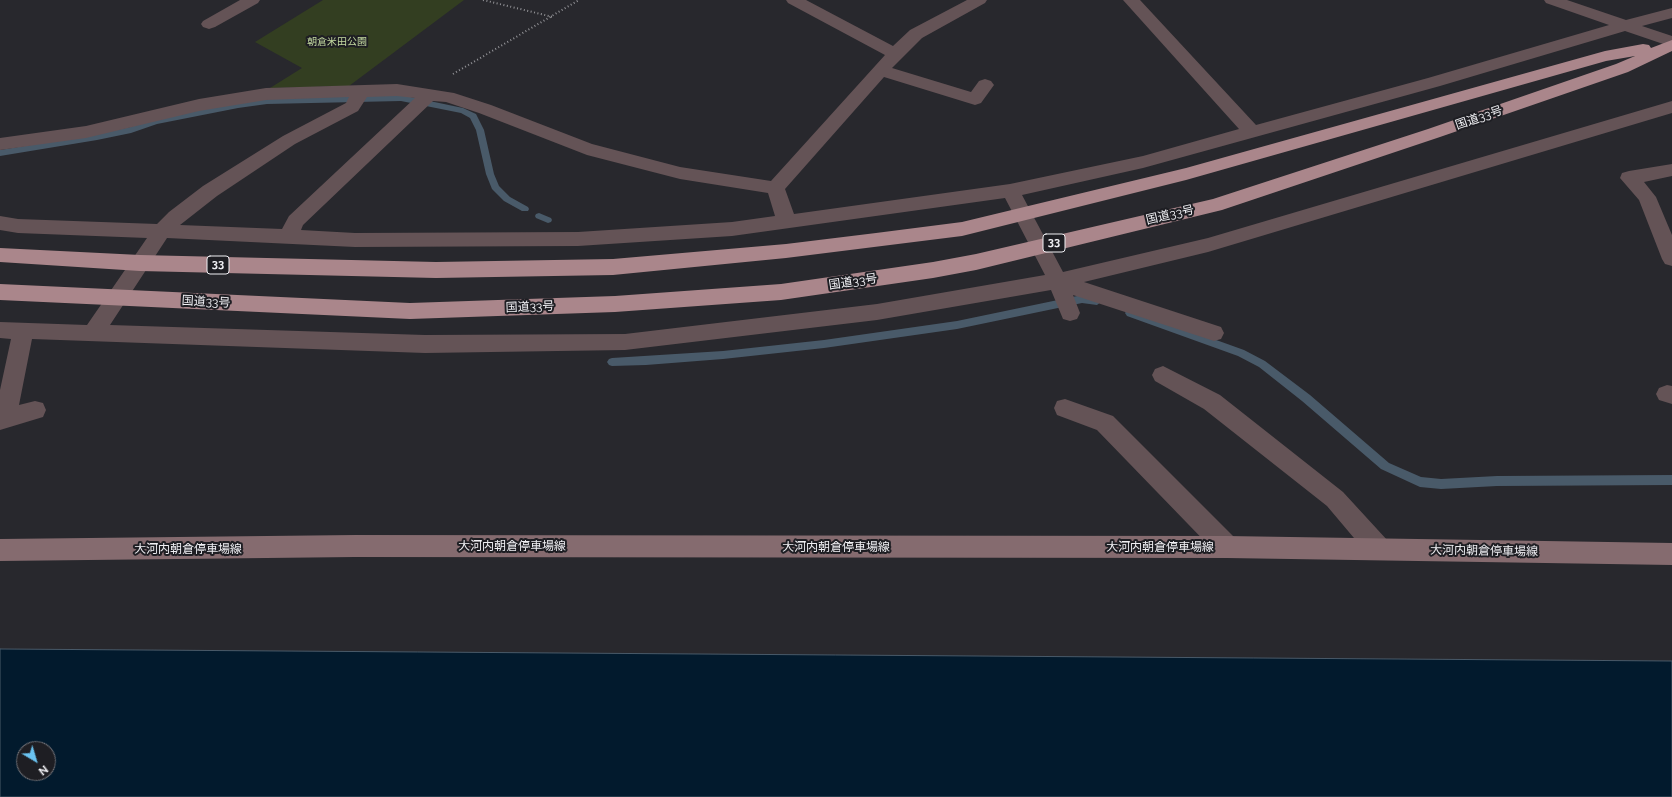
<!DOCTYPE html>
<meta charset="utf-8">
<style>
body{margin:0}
#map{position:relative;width:1672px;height:797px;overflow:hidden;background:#28282d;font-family:Raleway,sans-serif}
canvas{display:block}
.north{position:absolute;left:16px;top:741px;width:40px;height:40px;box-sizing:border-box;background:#1e1e23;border:1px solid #727277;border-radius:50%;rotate:142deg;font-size:11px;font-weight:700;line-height:16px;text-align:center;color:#f0f0f4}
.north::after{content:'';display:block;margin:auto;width:14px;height:18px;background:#6ac3f1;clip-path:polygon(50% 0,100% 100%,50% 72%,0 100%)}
</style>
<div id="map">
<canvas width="1672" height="797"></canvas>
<div class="north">N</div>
</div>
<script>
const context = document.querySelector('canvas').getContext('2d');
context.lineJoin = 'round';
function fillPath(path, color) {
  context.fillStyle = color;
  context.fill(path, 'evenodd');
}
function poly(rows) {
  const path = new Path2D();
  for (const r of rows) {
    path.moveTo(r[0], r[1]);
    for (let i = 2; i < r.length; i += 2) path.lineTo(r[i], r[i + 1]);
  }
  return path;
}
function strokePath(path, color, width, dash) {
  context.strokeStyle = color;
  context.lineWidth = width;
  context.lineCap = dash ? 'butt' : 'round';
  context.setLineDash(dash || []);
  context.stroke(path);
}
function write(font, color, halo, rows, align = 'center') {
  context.font = font + ' Raleway,"Noto Sans JP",sans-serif';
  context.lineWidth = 4;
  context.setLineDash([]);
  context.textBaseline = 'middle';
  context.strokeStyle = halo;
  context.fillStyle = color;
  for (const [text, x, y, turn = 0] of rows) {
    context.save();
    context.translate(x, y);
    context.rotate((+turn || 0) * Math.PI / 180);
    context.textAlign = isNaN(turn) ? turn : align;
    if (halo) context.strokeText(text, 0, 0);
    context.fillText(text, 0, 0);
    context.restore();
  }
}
const green = poly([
 [323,0,464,0,349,86,270,88,302,68,255,42]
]);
const water = poly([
 [0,649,1672,661,1672,797,0,797,0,649],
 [24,749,48,749,48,773,24,773,24,749]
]);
const stream = poly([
 [401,95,463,108,476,114,484,130,494,174,499,186,510,197,528,207,529,209,528,211,522,211,504,201,492,189,486,174,476,130,470,118,461,113,401,101,267,104,238,108,157,124,131,133,97,140,0,156,0,150,97,134,130,127,156,119,238,102,267,98,401,95],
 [539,213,551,218,552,220,551,222,548,223,536,218,535,216,536,214,539,213],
 [1082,295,1097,297,1102,301,1097,305,1082,303,957,329,824,348,723,359,646,365,612,366,609,365,607,362,609,359,612,358,723,351,824,340,957,321,1082,295],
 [1130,309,1244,350,1265,361,1310,395,1389,463,1421,477,1441,479,1497,476,1672,475,1672,485,1497,486,1441,489,1420,487,1381,469,1302,401,1259,367,1238,356,1127,316,1125,313,1127,310,1130,309]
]);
const path = poly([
 [483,0,553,17],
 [453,74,579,0]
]);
const minor = poly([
 [240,0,260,0,258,3,215,27,209,29,203,27,201,24,203,21,240,0],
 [786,0,806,0,893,46,910,30,967,0,987,0,985,3,922,38,892,68,971,92,979,81,985,79,991,81,994,85,981,103,975,105,884,77,785,189,794,214,1010,184,1143,156,1239,129,1123,0,1140,0,1256,125,1428,78,1609,25,1546,3,1544,0,1567,0,1626,20,1672,8,1672,18,1642,26,1672,36,1672,47,1625,31,1440,86,1143,168,1022,195,1063,272,1208,238,1672,101,1672,113,1208,252,1084,282,1221,327,1224,333,1221,339,1214,341,1073,295,1080,313,1077,319,1070,321,1063,319,1051,290,877,320,625,350,425,353,32,339,19,405,35,401,43,403,46,410,43,417,0,430,0,390,11,339,0,338,0,322,87,325,147,238,18,233,0,230,0,216,18,219,157,224,169,212,203,186,283,136,346,103,349,97,266,100,199,111,86,138,0,150,0,138,86,126,199,99,266,88,397,84,454,93,491,105,592,144,680,167,771,181,885,55,788,3,786,0],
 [397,96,415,98,289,216,282,229,180,225,217,196,295,144,358,111,367,97,397,96],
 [433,101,446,102,479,113,587,155,680,179,768,193,775,216,732,222,578,232,355,233,301,230,303,225,433,101],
 [1005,198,1045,275,877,304,625,334,425,335,110,325,167,238,355,247,578,246,732,236,1005,198],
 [1672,164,1672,176,1644,182,1656,197,1672,235,1672,266,1665,264,1662,259,1639,200,1620,178,1622,173,1629,171,1672,164],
 [1163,366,1220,395,1343,492,1388,541,1391,549,1388,557,1379,560,1370,557,1327,506,1204,409,1155,381,1152,375,1155,369,1163,366],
 [1667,385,1672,386,1672,404,1659,400,1656,394,1659,388,1667,385],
 [1065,399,1113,416,1236,539,1239,547,1236,555,1227,558,1218,555,1097,430,1057,415,1054,408,1057,401,1065,399]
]);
const secondary = poly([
 [355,535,1227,536,1672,543,1672,565,1227,558,355,557,0,561,0,539,355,535]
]);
const trunk = poly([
 [1672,40,1672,51,1628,72,1440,137,1222,210,976,270,933,278,781,300,615,312,410,319,0,300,0,284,410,303,615,296,781,284,933,262,976,254,1213,199,1428,129,1616,64,1635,56,1606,61,1186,180,962,236,786,258,613,275,436,278,140,271,0,262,0,248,140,255,436,262,613,259,786,244,876,233,962,222,1186,168,1605,51,1643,44,1649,45,1651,48,1672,40]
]);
const farParknames = [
 ["朝倉米田公園",337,42]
];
const shields = [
 [1054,243,22],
 [218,265,22]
];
const shieldNames = [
 ["33",1054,243],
 ["33",218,265]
];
const streetNames = [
 ["国道33号",1479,118,-19],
 ["国道33号",1170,215,-13],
 ["国道33号",853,282,-8],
 ["国道33号",206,302,3],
 ["国道33号",530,307,-2],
 ["大河内朝倉停車場線",512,546],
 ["大河内朝倉停車場線",836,547],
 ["大河内朝倉停車場線",1160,547],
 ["大河内朝倉停車場線",188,549],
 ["大河内朝倉停車場線",1484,551,1]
];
fillPath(green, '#333e21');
fillPath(water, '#021a2d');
strokePath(water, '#495a69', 1);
fillPath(stream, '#495a69');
strokePath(path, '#939397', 2, [1, 2.5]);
fillPath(minor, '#645356');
fillPath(secondary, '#856b6f');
fillPath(trunk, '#aa868b');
write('10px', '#c4daa1', '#1e1e23', farParknames);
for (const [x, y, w] of shields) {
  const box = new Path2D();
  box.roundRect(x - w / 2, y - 9, w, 18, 3);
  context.fillStyle = '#1e1e23';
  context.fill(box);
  strokePath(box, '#f0f0f4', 1);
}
write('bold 11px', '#f0f0f4', null, shieldNames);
write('12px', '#f0f0f4', '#1e1e23', streetNames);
</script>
